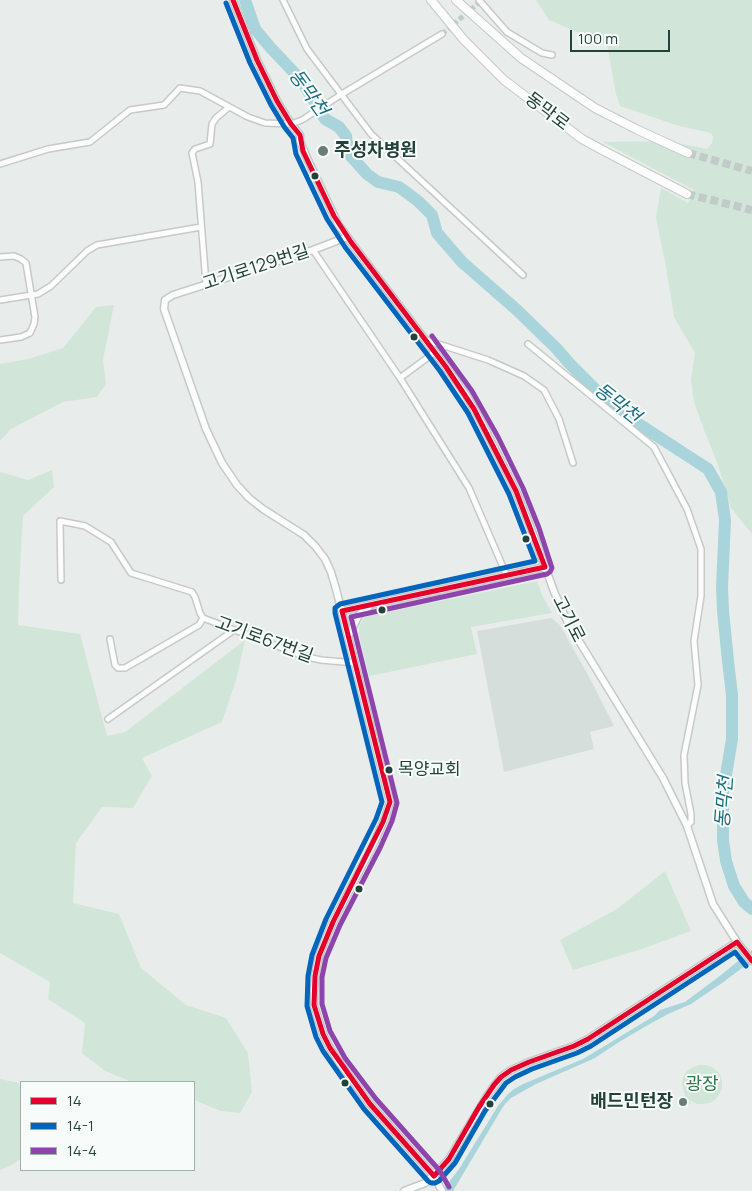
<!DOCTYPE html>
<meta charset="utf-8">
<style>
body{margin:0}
#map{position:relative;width:752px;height:1191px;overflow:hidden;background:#e8edeb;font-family:Manrope,sans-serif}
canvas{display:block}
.legend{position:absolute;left:20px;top:1081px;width:175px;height:90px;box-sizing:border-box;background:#f7fbf9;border:1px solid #a3b1ad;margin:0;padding:6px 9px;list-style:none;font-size:15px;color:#24423a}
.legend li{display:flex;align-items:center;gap:10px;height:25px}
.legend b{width:25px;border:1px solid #a3b1ad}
.scale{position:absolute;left:570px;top:30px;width:100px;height:22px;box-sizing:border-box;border:2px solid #24423a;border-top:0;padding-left:6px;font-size:15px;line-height:18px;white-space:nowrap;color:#24423a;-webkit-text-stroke:4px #f7fbf9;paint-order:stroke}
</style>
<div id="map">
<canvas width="752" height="1191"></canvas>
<ul class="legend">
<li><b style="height:6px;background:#e4002b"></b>14</li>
<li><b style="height:6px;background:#0065bd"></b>14-1</li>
<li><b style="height:6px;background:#8e44ad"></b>14-4</li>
</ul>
<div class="scale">100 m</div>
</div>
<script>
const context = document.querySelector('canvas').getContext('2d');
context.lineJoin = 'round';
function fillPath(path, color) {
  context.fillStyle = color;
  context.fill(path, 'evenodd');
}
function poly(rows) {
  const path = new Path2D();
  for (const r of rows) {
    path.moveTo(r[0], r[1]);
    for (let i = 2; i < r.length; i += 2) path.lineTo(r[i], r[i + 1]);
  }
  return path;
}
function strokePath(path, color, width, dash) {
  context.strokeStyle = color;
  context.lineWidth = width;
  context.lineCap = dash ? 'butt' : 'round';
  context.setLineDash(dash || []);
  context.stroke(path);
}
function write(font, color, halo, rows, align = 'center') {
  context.font = font + ' Manrope,"Noto Sans KR",sans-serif';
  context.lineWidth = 4;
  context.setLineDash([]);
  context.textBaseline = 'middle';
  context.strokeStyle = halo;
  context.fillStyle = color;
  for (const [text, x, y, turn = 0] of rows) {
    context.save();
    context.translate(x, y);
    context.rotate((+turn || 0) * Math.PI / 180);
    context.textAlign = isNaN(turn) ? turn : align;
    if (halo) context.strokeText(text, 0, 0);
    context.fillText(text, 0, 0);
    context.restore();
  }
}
const built = poly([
 [551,618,560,625,594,686,614,726,590,732,594,749,504,772,477,631]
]);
const green = poly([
 [536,0,752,0,752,534,731,508,717,462,704,430,694,402,691,380,695,353,674,317,666,267,656,218,661,188,688,203,694,190,603,142,668,141,707,149,712,143,713,137,711,133,679,126,620,106,616,94,607,45,549,20],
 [114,305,103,360,106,384,97,397,63,402,11,429,0,441,0,364,28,359,63,348,96,307],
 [52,470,54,487,23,516,19,588,18,625,80,634,107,736,125,732,245,640,237,677,222,722,142,758,152,776,133,808,102,807,76,843,73,903,119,914,141,968,186,1005,226,1018,248,1053,252,1092,240,1113,221,1111,194,1100,194,1082,132,1082,105,1071,82,1053,85,1023,48,999,50,982,0,953,0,472,28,480],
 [537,581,542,595,552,613,471,627,477,654,369,676,359,635,359,627,363,619,368,616],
 [665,871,691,931,642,949,573,970,560,940,617,909],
 [699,1065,706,1065,712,1067,717,1071,721,1076,722,1083,722,1089,719,1095,715,1100,710,1103,703,1104,697,1104,688,1099,691,1103,682,1109,676,1101,685,1095,682,1084,683,1077,687,1071,693,1067],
 [0,1079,19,1083,21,1090,21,1159,10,1166,0,1170]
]);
const water = poly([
 [752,950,752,964,742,968,722,983,691,1004,668,1014,648,1025,619,1042,595,1058,536,1084,511,1098,505,1104,501,1110,453,1191,440,1191,446,1186,459,1169,498,1106,508,1094,514,1089,523,1084,583,1059,654,1016,660,1010,685,1002,721,975]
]);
const river = poly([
 [245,0,255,29,270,47,302,81,325,119,339,127,346,136,348,153,367,174,378,182,399,187,418,201,432,215,437,233,462,262,518,311,556,348,569,363,604,398,631,419,708,469,721,492,725,520,722,587,723,611,728,661,732,695,732,739,723,793,723,840,726,861,734,886,744,902,752,909]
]);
const minorTunnel = poly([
 [442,34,481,1]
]);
const secondaryTunnel = poly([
 [688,153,752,171],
 [687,194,752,210]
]);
const minor = poly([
 [283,0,307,49,371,134,523,275],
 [479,0,507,32,542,53,552,55],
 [0,164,48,149,90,142,130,110,164,105,180,88,200,91,248,117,265,123,291,124,302,120,342,94,442,34],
 [313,250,400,378,469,488,506,574],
 [0,257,14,256,21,259,26,263,35,317,34,324,30,333,21,337,0,340],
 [206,284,198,182,192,153,195,149,210,144,212,124,216,118,229,107],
 [0,300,38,294,51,286,87,251,97,245,201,227],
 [426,340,488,360,524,376,544,390,559,419,573,463],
 [528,344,654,447,687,509,701,549,701,596,694,641,698,685,684,755,685,783,691,814,691,822,687,826],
 [400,378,435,352],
 [61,580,60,521,85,526,111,542,131,573,192,592,195,597,200,613,203,618,303,656,321,660,355,663],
 [110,639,115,665,118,668,125,668,199,625,203,618],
 [108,719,234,630]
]);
const tertiary = poly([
 [233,0,257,60,277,101,291,124,300,135,300,141,307,158,338,224,359,253,446,367,466,395,482,423,516,491,532,531,555,594,568,623,663,778,687,826,713,904,737,942,752,961],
 [347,237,313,250,173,295,165,300,164,309,206,429,222,463,237,485,249,498,263,509,304,535,315,546,325,559,331,572,336,589,390,802,385,818,373,845,333,922,325,941,319,956,315,976,314,992,314,1005,323,1034,330,1048,339,1062,370,1104,434,1176,442,1191],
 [342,611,545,567],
 [349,635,359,615,369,607],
 [404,1191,425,1183,442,1167,449,1159,487,1096,501,1077,511,1070,529,1062,574,1046,588,1039,737,942]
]);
const secondary = poly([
 [431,0,464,40,504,80,582,139,606,152,687,194],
 [456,0,521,58,595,108,638,130,688,153]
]);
const bus1 = poly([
 [233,0,257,60,277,101,291,124,300,135,303,151,334,216,351,242,446,367,474,409,516,491,545,567,342,611,390,802,383,822,333,922,319,956,315,976,314,1005,323,1034,330,1048,370,1104,434,1176,449,1159,479,1107,494,1085,501,1077,511,1070,529,1062,574,1046,588,1039,737,942,752,961]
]);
const bus2 = poly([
 [226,3,250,63,271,105,285,128,293,138,296,154,327,219,345,247,440,371,468,413,509,494,535,561,340,604,335,608,335,613,382,802,376,819,326,919,312,955,308,976,307,1006,316,1037,323,1051,364,1109,428,1181,431,1183,435,1183,439,1181,455,1163,485,1111,506,1083,515,1077,532,1069,577,1053,591,1046,735,952,746,966]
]);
const bus3 = poly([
 [432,336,472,391,498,437,523,488,539,528,552,568,550,572,547,574,351,617,397,803,392,821,380,848,340,925,326,958,322,977,322,1004,330,1031,345,1058,376,1099,440,1171,449,1187]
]);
const markers = [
 [323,151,6,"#697e78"],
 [315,176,4.5,"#24423a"],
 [414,337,4.5,"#24423a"],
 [526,539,4.5,"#24423a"],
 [382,610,4.5,"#24423a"],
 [389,770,4.5,"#24423a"],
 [359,889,4.5,"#24423a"],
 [345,1083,4.5,"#24423a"],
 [683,1102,5,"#697e78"],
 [490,1104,4.5,"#24423a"]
];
const busNames = [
 ["목양교회",398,770]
];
const streetNames = [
 ["동막로",547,112,37],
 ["고기로129번길",256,268,-18],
 ["고기로",568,619,63],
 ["고기로67번길",264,640,20]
];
const poiNames = [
 ["주성차병원",334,151],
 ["배드민턴장",673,1102,"right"]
];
const parkNames = [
 ["광장",702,1085]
];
const waterNames = [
 ["동막천",308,93,54],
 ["동막천",617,404,38],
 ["동막천",725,802,-86]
];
fillPath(built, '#d6dedb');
fillPath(green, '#d1e6d8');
fillPath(water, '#a9d4db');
strokePath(river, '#a9d4db', 12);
strokePath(minorTunnel, '#c1cbc8', 5, [5, 2.5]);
strokePath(secondaryTunnel, '#c1cbc8', 8, [8, 4]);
strokePath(minor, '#c5cac8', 8);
strokePath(tertiary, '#c5cac8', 9);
strokePath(secondary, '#c3cbc8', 10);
strokePath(minor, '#fcfcfc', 5);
strokePath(tertiary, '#fcfcfc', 6);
strokePath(secondary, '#fcfcfc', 8);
strokePath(bus1, '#e4002b', 5);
strokePath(bus2, '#0065bd', 5);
strokePath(bus3, '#8e44ad', 5);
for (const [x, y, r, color] of markers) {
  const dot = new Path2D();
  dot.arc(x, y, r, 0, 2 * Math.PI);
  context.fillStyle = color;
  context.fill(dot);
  strokePath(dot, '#f7fbf9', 2);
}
write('17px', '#24423a', '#f7fbf9', busNames, 'left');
write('18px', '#24423a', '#f7fbf9', streetNames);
write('bold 18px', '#24423a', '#f7fbf9', poiNames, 'left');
write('18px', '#2d7a4b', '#f7fbf9', parkNames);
write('italic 19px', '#1c6f80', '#f7fbf9', waterNames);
</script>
